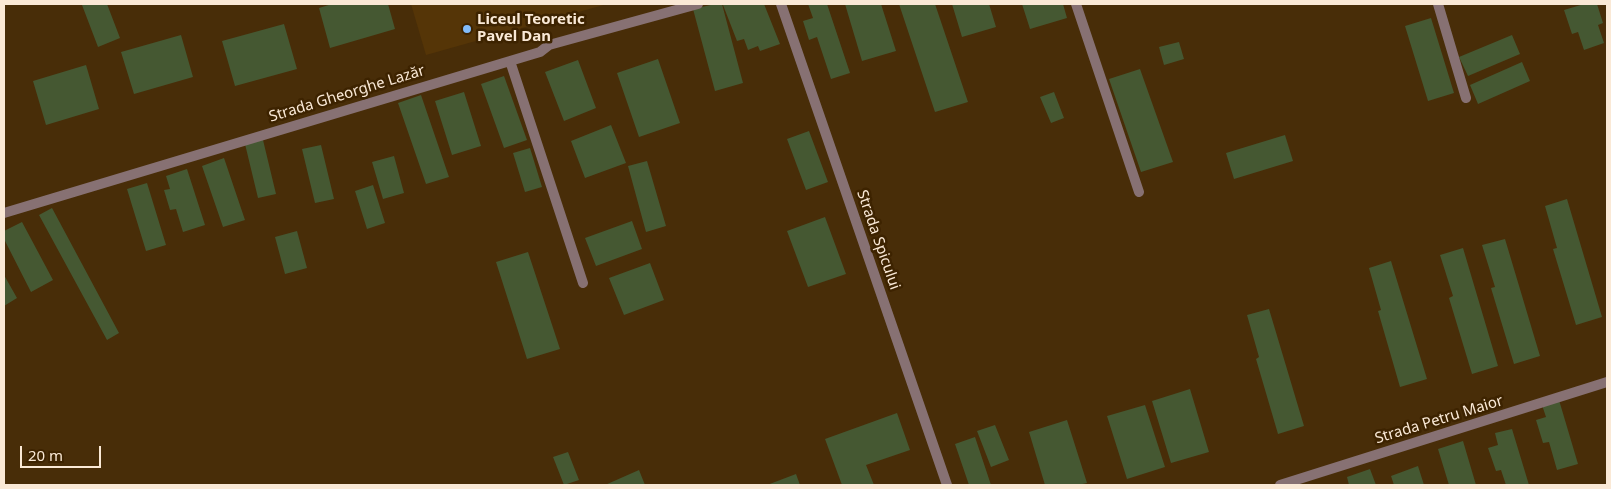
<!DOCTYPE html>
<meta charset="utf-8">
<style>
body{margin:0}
#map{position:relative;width:1611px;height:489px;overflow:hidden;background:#482d08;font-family:"Noto Sans",sans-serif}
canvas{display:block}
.frame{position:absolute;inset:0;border:5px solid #fae9d6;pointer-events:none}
.scale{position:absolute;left:20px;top:446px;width:81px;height:22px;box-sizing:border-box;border:2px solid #fae9d6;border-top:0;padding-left:6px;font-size:15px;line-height:18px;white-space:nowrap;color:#fae9d6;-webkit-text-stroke:4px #3d2300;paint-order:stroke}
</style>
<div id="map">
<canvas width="1611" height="489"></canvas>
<div class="frame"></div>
<div class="scale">20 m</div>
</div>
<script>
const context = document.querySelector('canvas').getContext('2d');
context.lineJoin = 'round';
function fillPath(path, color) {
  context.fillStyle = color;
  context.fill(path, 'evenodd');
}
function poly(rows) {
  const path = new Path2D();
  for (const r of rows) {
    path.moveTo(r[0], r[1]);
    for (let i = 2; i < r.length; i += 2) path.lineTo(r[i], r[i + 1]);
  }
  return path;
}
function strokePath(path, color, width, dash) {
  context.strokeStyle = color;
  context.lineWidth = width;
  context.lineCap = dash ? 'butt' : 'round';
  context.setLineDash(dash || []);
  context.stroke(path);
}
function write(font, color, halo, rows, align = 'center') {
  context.font = font + ' "Noto Sans",sans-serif';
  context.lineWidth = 5;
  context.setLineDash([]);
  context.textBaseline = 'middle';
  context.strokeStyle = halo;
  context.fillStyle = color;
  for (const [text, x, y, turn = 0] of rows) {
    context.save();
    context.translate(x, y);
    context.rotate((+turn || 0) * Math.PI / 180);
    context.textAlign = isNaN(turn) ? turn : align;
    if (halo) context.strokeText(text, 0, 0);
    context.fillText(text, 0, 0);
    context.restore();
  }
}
const built = poly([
 [411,4,607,4,426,55]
]);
const building = poly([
 [85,4,107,4,120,38,98,47,82,5],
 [332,4,388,4,395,29,330,48,319,8],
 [715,4,722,4,743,83,715,91,693,9],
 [727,4,764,4,780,44,760,51,758,46,748,50,744,39,737,41,723,5],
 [808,4,827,4,850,73,831,79,817,37,809,40,803,21,813,18],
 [845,4,881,4,896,51,862,61],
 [899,4,935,4,968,102,935,112],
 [952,4,989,4,996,27,962,37],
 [1022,4,1063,4,1067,18,1030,29],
 [1584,4,1597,4,1603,23,1598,25,1604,43,1584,50,1578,32,1572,34,1564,10],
 [1431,18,1454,93,1428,101,1405,26],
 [284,24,297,69,235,86,222,41],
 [181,35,193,77,134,94,121,52],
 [1512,35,1520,54,1468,76,1459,57],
 [1179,42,1184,59,1164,65,1159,47],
 [658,59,680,123,639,137,617,73],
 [578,60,596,108,564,121,545,72],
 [1522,62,1530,81,1478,104,1470,85],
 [86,65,99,109,46,125,33,81],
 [1140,69,1173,162,1141,172,1109,79],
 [504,76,527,140,504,148,481,84],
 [464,92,481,146,452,155,435,101],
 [1054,92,1064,118,1051,123,1040,97],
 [421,95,449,177,426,184,398,103],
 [611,125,626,163,585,178,571,141],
 [809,131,828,182,806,190,787,139],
 [1285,135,1293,161,1234,179,1226,153],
 [263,140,276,194,258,198,245,144],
 [321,145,334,199,315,203,302,149],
 [530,148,542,187,525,192,513,153],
 [394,156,404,193,383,199,372,162],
 [224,158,245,220,223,227,202,166],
 [647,161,666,226,646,232,628,166],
 [187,169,205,225,183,232,176,209,170,210,164,190,170,189,166,176],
 [147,183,166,245,146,251,127,189],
 [373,185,385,223,367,229,355,191],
 [1567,199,1602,317,1576,325,1553,249,1557,248,1545,206],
 [52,208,119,333,107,340,39,215],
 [825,217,846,274,808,287,787,231],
 [632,221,642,249,596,266,585,238],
 [22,222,53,280,31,292,4,239,4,231],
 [297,231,307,268,285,274,275,237],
 [1505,239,1540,356,1514,364,1491,288,1495,287,1482,245],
 [1463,248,1498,366,1472,374,1449,298,1453,296,1440,255],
 [528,252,560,349,527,359,496,262],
 [1391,261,1427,379,1400,387,1378,311,1381,310,1369,268],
 [650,263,664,300,624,315,609,278],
 [4,275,17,298,4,306],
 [1269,309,1304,426,1278,434,1256,359,1259,357,1247,315],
 [1190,389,1209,452,1171,463,1152,401],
 [1559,400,1578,464,1557,470,1549,442,1543,443,1536,420,1546,417,1542,405],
 [1145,405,1165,467,1127,479,1107,416],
 [897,413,910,450,866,465,874,485,842,485,825,439],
 [1067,420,1087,483,1078,485,1045,485,1029,432],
 [995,425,1009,460,991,467,977,431],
 [1512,429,1529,485,1506,485,1501,470,1496,471,1488,448,1498,445,1495,433],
 [975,437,991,485,969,485,955,444],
 [1463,441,1476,485,1449,485,1438,449],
 [568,452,579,480,564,485,553,457],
 [1418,466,1424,485,1394,485,1391,476],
 [1370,469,1376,485,1349,485,1347,477],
 [639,470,645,485,605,485],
 [796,474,800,485,767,485]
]);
const lane = poly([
 [1438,4,1466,98]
]);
const street = poly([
 [781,4,947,485],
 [1076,4,1139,192],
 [510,61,583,283],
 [4,213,540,52,549,45,698,4],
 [1280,485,1607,382]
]);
const markers = [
 [467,29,5,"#82bcfa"]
];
const poiNames = [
 ["Liceul Teoretic",477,20],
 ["Pavel Dan",477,37]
];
const streetNames = [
 ["Strada Gheorghe Lazăr",347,94,-17],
 ["Strada Spicului",878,240,71],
 ["Strada Petru Maior",1439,420,-17]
];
fillPath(built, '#553507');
fillPath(building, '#455832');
strokePath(lane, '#877173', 10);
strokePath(street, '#877173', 10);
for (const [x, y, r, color] of markers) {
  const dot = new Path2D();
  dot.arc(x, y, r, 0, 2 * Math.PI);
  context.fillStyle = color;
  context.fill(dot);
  strokePath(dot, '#3d2300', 2);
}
write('bold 15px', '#fae9d6', '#3d2300', poiNames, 'left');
write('15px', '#fae9d6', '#3d2300', streetNames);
</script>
